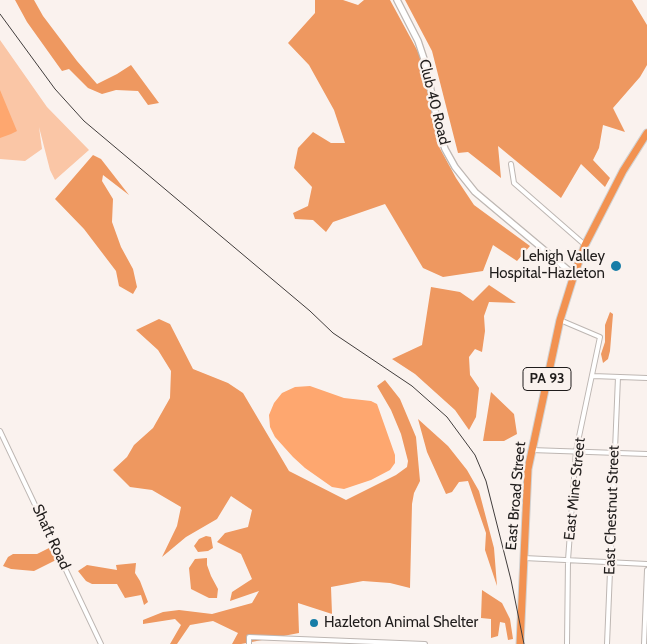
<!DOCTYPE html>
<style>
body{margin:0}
canvas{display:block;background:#faf2ee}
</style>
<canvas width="647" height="644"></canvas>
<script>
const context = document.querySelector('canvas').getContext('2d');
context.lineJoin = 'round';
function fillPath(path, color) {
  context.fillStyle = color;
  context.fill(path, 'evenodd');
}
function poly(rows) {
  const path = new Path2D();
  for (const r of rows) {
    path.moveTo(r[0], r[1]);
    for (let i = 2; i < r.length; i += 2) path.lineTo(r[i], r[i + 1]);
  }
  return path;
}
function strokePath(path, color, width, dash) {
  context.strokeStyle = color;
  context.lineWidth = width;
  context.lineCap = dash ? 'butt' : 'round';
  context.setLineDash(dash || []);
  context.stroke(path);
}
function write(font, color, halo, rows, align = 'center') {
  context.font = font + ' Cabin,sans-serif';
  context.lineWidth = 4.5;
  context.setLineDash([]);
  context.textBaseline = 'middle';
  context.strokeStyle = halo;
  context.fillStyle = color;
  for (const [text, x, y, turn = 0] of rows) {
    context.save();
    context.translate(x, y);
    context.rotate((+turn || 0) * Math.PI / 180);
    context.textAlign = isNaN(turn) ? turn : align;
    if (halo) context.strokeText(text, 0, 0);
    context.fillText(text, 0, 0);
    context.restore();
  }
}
const green = poly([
 [0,40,47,107,89,150,55,180,50,170,39,127,42,149,25,161,0,159]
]);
const forest = poly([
 [15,0,34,0,43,16,77,61,97,84,117,74,131,65,159,103,148,105,138,91,116,90,102,94,88,88,69,69,62,71,27,22],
 [315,0,343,0,358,5,364,0,390,0,423,61,437,143,456,178,474,205,530,246,517,261,493,245,483,271,443,277,423,268,385,204,333,222,326,232,313,220,295,219,293,213,308,206,312,187,294,168,298,148,313,132,331,143,345,143,334,110,309,65,288,43,315,13],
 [405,0,632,0,647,25,647,65,640,77,613,108,625,132,603,125,599,148,593,160,610,178,605,187,581,164,561,198,498,146,501,178,468,152,458,153,432,51],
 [93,155,101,159,129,195,103,175,102,181,113,199,112,222,121,247,133,269,137,287,133,294,119,286,116,271,84,229,55,199],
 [489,285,516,303,489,302,484,316,485,331,482,352,475,349,469,357,470,375,479,388,476,417,469,430,455,410,415,374,392,359,422,345,431,287,460,292,473,301],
 [610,312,613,314,610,351,608,359,603,363,601,354,605,342,605,325],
 [159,319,170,324,193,369,228,383,243,393,289,471,346,500,396,475,407,467,408,461,401,434,391,410,377,386,385,380,400,399,416,437,420,481,414,493,412,504,410,588,390,583,363,581,331,587,332,614,298,603,299,633,241,644,232,644,238,633,213,621,190,625,177,644,170,644,181,625,175,619,143,624,143,620,163,612,179,610,212,614,252,603,259,591,230,601,232,592,252,579,241,554,217,542,225,533,248,527,252,510,231,496,217,519,186,537,162,557,177,526,181,507,152,490,130,487,113,470,127,457,134,445,153,428,170,398,171,371,158,350,136,330],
 [491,392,514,414,517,434,504,441,483,441],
 [418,419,448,446,467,470,479,491,494,548,497,586,485,550,486,533,468,481,459,482,452,492,446,494,427,452],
 [206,536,211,537,213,548,208,551,198,552,194,546,199,539],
 [51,547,58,559,34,571,11,569,3,566,8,557,13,554,37,554],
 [207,558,207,565,211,576,218,589,217,598,209,598,191,589,189,568,195,559],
 [136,563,135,573,140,581,148,602,144,605,141,595,125,598,117,584,92,584,86,581,78,571,87,565,117,570,116,565],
 [482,590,502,603,510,619,513,639,508,640,505,623,500,622,498,636,491,638,491,619,481,618]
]);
const water = poly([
 [0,90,17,131,11,134,0,138],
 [310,386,344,398,371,401,377,404,395,455,395,463,390,470,371,480,344,489,332,487,305,468,293,457,275,437,270,427,269,415,274,403,282,393,295,387]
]);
const street = poly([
 [511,164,514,183,585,245],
 [560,320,600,337,576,451,568,560,567,644],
 [593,376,647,378],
 [0,431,101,644],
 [531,450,647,454],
 [524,558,647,564],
 [249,644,249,637,425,644],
 [607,644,618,377],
 [644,644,647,570]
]);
const secondary = poly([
 [397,0,418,41,426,65,439,131,445,149,455,167,475,192,574,275]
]);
const highway = poly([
 [520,644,528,469,560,320,574,275,585,245,623,171,647,133]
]);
const rail = poly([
 [0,14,55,89,84,121,310,311,333,333,412,386,447,417,475,455,486,481,511,580,524,644]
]);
const markers = [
 [616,266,6,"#177da7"],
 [314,623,5,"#177da7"]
];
const shields = [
 [547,379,48]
];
const shieldNames = [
 ["PA 93",547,379]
];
const streetNames = [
 ["Club 40 Road",434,102,76],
 ["East Mine Street",575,489,-84],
 ["East Broad Street",516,496,-85],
 ["East Chestnut Street",612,510,-88],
 ["Shaft Road",51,537,65]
];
const poiNames = [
 ["Lehigh Valley",605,257],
 ["Hospital-Hazleton",605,274],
 ["Hazleton Animal Shelter",324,623,"left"]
];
fillPath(green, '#fac6a6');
fillPath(forest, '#ee9860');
fillPath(water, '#fea76f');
strokePath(street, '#beb7b3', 6);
strokePath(secondary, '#beb7b3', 8);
strokePath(highway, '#d2d2d2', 9);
strokePath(street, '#fff', 4);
strokePath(secondary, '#fff', 5.5);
strokePath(highway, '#f29251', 7);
strokePath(rail, '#413d3c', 1);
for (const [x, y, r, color] of markers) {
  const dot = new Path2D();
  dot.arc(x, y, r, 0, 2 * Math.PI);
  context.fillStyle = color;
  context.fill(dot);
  strokePath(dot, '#faf2ee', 2);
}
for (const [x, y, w] of shields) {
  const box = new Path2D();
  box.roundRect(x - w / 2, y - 11.5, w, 23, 4);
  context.fillStyle = '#faf2ee';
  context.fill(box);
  strokePath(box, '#201d1c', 1);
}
write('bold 14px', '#201d1c', null, shieldNames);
write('15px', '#201d1c', '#faf2ee', streetNames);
write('15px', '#201d1c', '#faf2ee', poiNames, 'right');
</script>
